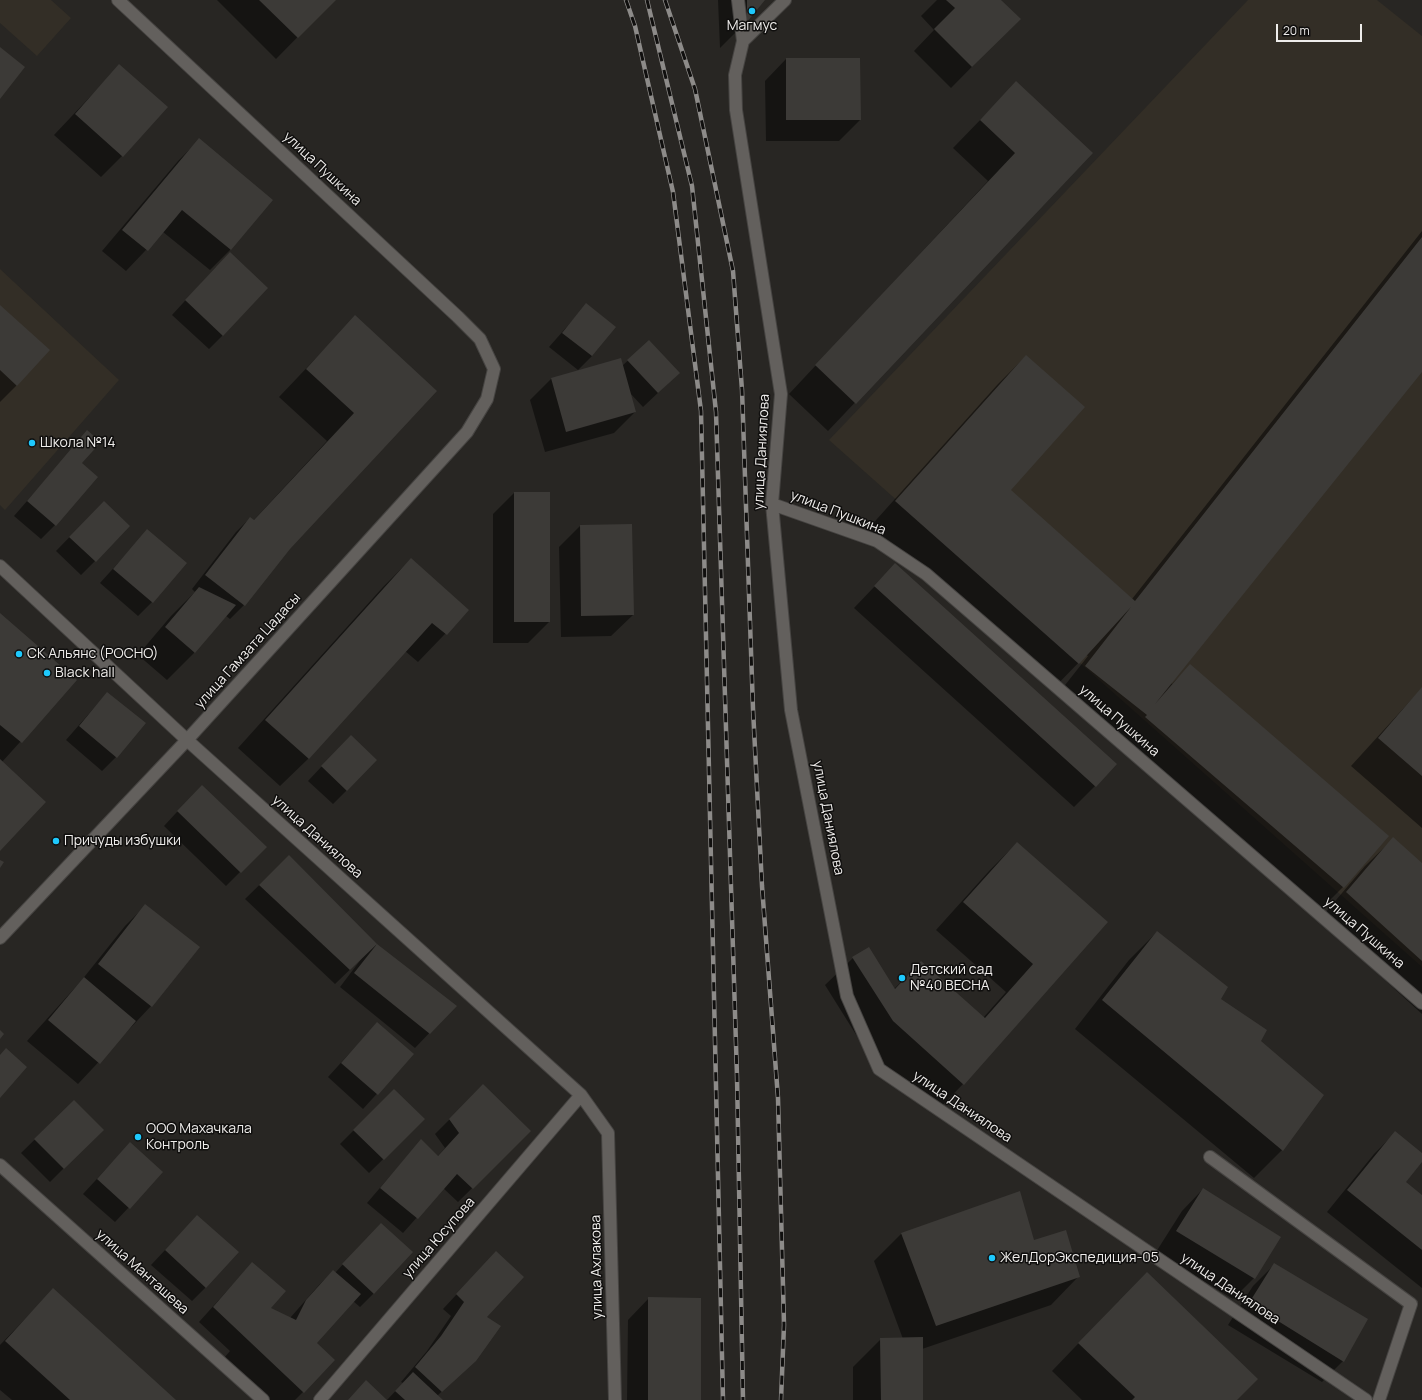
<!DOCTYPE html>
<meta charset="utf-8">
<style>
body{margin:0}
#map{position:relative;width:1422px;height:1400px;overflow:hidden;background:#282623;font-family:Manrope,sans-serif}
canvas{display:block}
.scale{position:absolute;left:1276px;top:24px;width:86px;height:18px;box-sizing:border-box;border:2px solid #efedeb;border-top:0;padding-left:5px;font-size:12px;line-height:14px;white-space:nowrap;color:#efedeb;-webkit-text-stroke:3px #100f0e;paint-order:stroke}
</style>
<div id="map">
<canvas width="1422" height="1400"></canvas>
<div class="scale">20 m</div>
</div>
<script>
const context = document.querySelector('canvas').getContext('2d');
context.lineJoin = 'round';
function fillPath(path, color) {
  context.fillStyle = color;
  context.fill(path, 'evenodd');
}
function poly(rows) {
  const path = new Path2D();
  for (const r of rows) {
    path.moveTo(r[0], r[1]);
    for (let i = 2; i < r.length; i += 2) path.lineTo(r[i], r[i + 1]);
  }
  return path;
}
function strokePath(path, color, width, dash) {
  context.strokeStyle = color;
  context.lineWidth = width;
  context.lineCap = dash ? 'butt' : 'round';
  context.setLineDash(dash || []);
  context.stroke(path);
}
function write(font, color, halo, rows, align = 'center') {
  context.font = font + ' Manrope,sans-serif';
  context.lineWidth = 3;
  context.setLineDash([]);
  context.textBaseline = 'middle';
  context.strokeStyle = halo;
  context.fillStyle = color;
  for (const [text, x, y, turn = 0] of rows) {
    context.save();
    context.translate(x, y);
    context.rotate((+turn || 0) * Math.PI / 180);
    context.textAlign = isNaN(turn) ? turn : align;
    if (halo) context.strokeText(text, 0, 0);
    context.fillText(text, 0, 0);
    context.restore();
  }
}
const built = poly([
 [0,0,51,0,71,18,37,56,0,23],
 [1248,0,1377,0,1422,36,1422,967,829,440],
 [0,269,119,380,5,510,0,505]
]);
const shadow = poly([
 [217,0,334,0,276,59],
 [718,0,764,0,747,21,720,48],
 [937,0,1000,0,1019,19,951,88,914,51,934,30,921,16],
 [786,59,860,120,839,141,766,141,765,81],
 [120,65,122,156,101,177,54,135],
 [1016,83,1091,153,828,431,789,394,988,181,953,148],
 [199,140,231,249,210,270,163,232,126,271,102,251,178,161],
 [1422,231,1422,370,1171,683,1172,684,1190,666,1388,836,1343,887,1315,915,1058,694,1088,656,1086,655,1051,691,868,529,998,384,1026,356,1009,490,1132,599],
 [216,267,223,335,209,349,172,315],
 [586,305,592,356,578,370,549,347],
 [0,306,17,385,0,402],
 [355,317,435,391,281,557,244,605,230,619,226,616,195,652,167,680,138,655,171,616,195,592,192,589,236,532,250,518,253,521,327,441,279,397],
 [649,341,679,373,643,407,629,392,635,412,614,433,545,452,530,400,551,379,622,366],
 [87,432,81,463,55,525,41,539,14,516],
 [514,493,549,622,528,643,493,643,493,514],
 [90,516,95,561,81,575,56,551],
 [580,526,633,615,611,636,561,637,559,547],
 [148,530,152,602,138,616,100,583],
 [411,559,468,610,418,662,405,651,308,759,280,786,238,748,383,587],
 [895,565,1095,786,1074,807,854,608],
 [0,615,76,680,2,762,0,849],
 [1422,688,1422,828,1351,766],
 [107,693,116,757,102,771,66,740],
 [337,750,347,790,333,804,308,781],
 [188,800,265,847,226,886,164,826],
 [1393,839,1422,864,1422,1014,1319,920,1365,866],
 [1017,843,1107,922,963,1084,936,1112,865,1049,825,985,853,958,894,989,921,962,983,1018,1006,992,936,930,989,871],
 [289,856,377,945,455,1006,415,1048,340,987,362,958,335,984,245,899],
 [146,905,151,1006,78,1084,27,1041,81,981,125,926],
 [1157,932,1259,1042,1322,1095,1282,1150,1254,1178,1075,1029,1129,960],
 [377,1023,413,1054,363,1109,328,1077],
 [483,1086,530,1131,458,1202,443,1188,403,1233,367,1203,421,1140,437,1157,445,1148,435,1134],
 [394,1090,424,1119,369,1173,340,1144],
 [74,1101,102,1130,50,1182,21,1153],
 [1395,1133,1422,1154,1422,1161,1404,1182,1422,1197,1422,1288,1327,1212,1374,1154],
 [130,1143,162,1172,115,1222,83,1194],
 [1203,1189,1280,1237,1254,1278,1233,1299,1156,1252,1182,1211],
 [197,1216,206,1287,192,1301,151,1265],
 [901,1234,1034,1241,1078,1277,1051,1305,922,1349,922,1400,853,1400,853,1367,881,1339,903,1339,874,1261],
 [367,1238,374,1293,360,1307,353,1301,316,1343,303,1392,295,1400,268,1400,224,1358,230,1351,199,1322,252,1263,256,1321,290,1318,319,1285,333,1271,335,1273],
 [496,1252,486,1318,475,1360,437,1396,441,1400,387,1400,403,1383,401,1382,427,1351,451,1316,443,1309],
 [1274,1265,1343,1361,1322,1382,1228,1325,1253,1286],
 [53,1290,175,1400,12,1400,0,1390,0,1345],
 [649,1298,700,1400,627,1400,628,1320],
 [1119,1301,1236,1400,1082,1400,1052,1371]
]);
const building = poly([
 [259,0,336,0,298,38],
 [747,0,765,0,747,22],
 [946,0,1001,0,1021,19,972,67,934,29,955,8],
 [0,47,25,67,0,99],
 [786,58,860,58,861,120,786,120],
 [119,64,168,107,123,157,75,114],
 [1016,81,1093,153,856,404,815,365,1015,153,980,120],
 [199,138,273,200,231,250,182,210,148,251,122,230],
 [1422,237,1422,372,1155,704,1190,664,1389,836,1344,888,1145,717,1147,715,1085,666,1131,607,1079,664,895,501,1026,355,1085,407,1011,490,1135,601],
 [230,252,268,288,223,336,185,300],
 [586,303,616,327,592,356,562,333],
 [0,305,50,350,17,386,0,370],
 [355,315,437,391,290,549,245,606,205,575,250,517,254,520,354,413,306,369],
 [649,340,680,373,658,393,627,360],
 [621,358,636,412,566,432,551,378],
 [87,430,101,442,82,463,98,477,56,526,27,501],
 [514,492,550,492,550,622,514,622],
 [104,501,130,526,96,562,69,537],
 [632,524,634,615,581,616,580,525],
 [147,529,187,563,153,603,113,569],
 [411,558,469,610,447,635,432,623,309,759,265,720],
 [895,563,1117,764,1096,787,874,586],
 [199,587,236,605,195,653,165,627],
 [0,613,77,680,22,743,0,725],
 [1422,687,1422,776,1378,738],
 [107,692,146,723,117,758,79,726],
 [351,735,377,760,347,791,321,766],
 [0,759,46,802,0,851],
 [202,785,267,847,241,873,177,811],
 [1393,837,1422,863,1422,961,1346,892],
 [1017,842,1108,922,964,1085,893,1021,852,957,869,947,895,989,921,961,985,1018,1033,964,963,902],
 [289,855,377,944,350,970,259,885],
 [0,860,4,862,0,868],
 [145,904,200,947,152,1007,98,964],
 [1157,931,1228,987,1221,999,1267,1030,1261,1041,1324,1095,1283,1151,1102,1000],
 [377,944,457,1006,430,1034,354,973],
 [84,977,136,1021,100,1064,48,1020],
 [377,1022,414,1054,378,1095,341,1063],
 [0,1030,4,1034,0,1039],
 [6,1048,27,1067,0,1098,0,1055],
 [483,1084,531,1131,473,1189,457,1174,418,1219,380,1188,421,1139,438,1156,459,1133,449,1119],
 [394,1089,425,1119,384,1160,353,1130],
 [74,1100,104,1130,64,1169,34,1139],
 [1395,1131,1422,1153,1422,1162,1406,1182,1422,1195,1422,1250,1347,1190],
 [130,1142,163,1172,130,1209,97,1179],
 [1203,1188,1281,1237,1255,1279,1176,1231],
 [1020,1191,1034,1240,1066,1230,1080,1277,936,1326,901,1233],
 [197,1215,239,1252,206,1288,165,1250],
 [381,1223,413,1252,374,1294,342,1264],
 [496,1251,524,1277,487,1317,501,1326,476,1361,442,1392,415,1367,441,1336,464,1302,456,1294],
 [252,1262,286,1291,271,1308,296,1320,306,1300,333,1270,361,1294,317,1343,335,1360,304,1393,213,1307],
 [1274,1263,1368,1319,1344,1362,1249,1303],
 [1147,1272,1258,1379,1237,1400,1132,1400,1135,1397,1078,1343],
 [53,1288,176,1400,70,1400,5,1341],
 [648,1297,701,1298,701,1400,648,1400],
 [923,1337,923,1400,881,1400,880,1338],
 [413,1372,443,1400,405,1400,395,1391],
 [366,1380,387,1400,348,1400]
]);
const minor = poly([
 [738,0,743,41],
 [785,0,743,41,735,75,736,110,781,394,772,504,791,710,847,996,879,1069,1366,1400],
 [772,504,877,541,926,574,1422,1003],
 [0,566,187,740,581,1095,608,1133,615,1400],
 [0,938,187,740,467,432,487,399,494,369,480,339,458,317,118,0],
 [1210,1157,1411,1304,1379,1400],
 [0,1165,263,1400],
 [320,1400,581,1095]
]);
const rail = poly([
 [626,0,635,26,673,192,701,411,723,1400],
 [647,0,692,186,716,412,737,1076,743,1400],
 [665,0,695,89,733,271,742,390,753,709,762,886,778,1098,784,1325,781,1400]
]);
const markers = [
 [752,11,4,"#1ec9fd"],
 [32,443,4,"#1ec9fd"],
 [19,654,4,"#1ec9fd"],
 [47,673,4,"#1ec9fd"],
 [56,841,4,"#1ec9fd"],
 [902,978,4,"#1ec9fd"],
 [138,1137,4,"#1ec9fd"],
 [992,1258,4,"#1ec9fd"]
];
const poiNames = [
 ["Магмус",752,26,"center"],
 ["Школа №14",40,443],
 ["СК Альянс (РОСНО)",27,654],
 ["Black hall",55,673],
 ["Причуды избушки",64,841],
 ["Детский сад",910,970],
 ["№40 ВЕСНА",910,986],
 ["ООО Махачкала",146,1129],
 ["Контроль",146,1145],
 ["ЖелДорЭкспедиция-05",1000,1258]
];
const streetNames = [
 ["улица Пушкина",322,169,43],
 ["улица Даниялова",762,452,-87],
 ["улица Пушкина",838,513,21],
 ["улица Гамзата Цадасы",248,651,-48],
 ["улица Пушкина",1119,721,41],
 ["улица Даниялова",828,818,79],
 ["улица Даниялова",317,837,42],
 ["улица Пушкина",1364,933,41],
 ["улица Даниялова",962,1107,34],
 ["улица Юсупова",439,1238,-49],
 ["улица Ахлакова",597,1267,-91],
 ["улица Манташева",142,1272,42],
 ["улица Даниялова",1230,1289,34]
];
fillPath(built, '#332e26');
fillPath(shadow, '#0007');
fillPath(building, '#3c3a37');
strokePath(minor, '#464442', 14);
strokePath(minor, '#63605d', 12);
strokePath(rail, '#8d8b89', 4.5);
strokePath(rail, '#100f0e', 3, [9]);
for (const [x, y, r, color] of markers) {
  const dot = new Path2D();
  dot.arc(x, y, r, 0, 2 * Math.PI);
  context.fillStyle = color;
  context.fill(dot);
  strokePath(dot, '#100f0e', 1.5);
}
write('14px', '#efedeb', '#100f0e', poiNames, 'left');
write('14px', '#efedeb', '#100f0e', streetNames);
</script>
